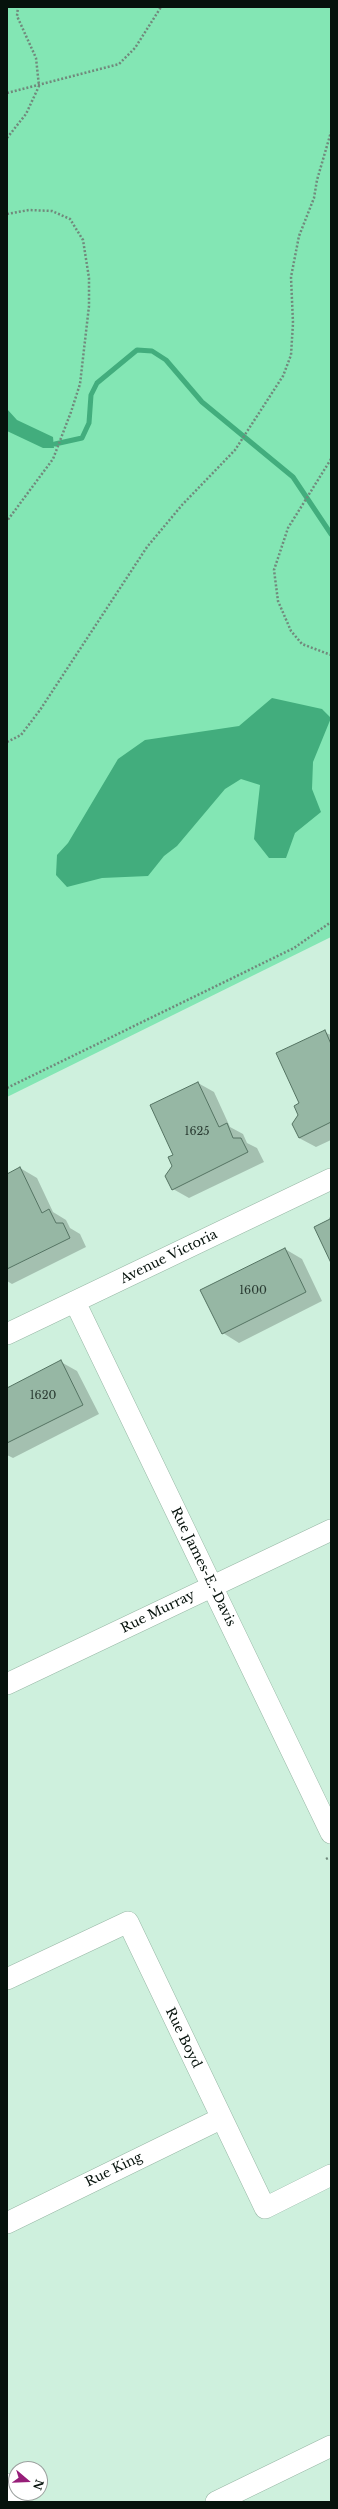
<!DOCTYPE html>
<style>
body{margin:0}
#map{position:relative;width:338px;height:2509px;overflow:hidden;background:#cef0dd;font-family:"Libre Baskerville",serif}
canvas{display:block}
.frame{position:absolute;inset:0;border:8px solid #06120c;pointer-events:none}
.north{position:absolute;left:8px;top:2461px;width:40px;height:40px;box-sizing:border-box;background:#fff;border:1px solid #9ba09e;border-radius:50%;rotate:109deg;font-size:11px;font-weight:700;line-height:16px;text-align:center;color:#06120c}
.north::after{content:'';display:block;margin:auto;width:14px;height:18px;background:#971e79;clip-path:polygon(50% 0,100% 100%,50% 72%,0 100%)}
</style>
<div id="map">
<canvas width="338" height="2509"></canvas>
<div class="frame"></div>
<div class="north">N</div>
</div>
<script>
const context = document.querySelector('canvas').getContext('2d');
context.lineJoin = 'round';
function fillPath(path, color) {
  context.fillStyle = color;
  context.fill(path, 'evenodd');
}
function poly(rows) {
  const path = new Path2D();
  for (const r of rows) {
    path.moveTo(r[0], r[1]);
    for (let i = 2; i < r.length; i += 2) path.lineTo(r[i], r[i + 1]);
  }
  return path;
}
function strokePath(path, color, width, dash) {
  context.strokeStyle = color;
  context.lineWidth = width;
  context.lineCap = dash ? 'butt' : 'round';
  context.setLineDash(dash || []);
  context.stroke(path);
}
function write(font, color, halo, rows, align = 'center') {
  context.font = font + ' "Libre Baskerville",serif';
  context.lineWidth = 4;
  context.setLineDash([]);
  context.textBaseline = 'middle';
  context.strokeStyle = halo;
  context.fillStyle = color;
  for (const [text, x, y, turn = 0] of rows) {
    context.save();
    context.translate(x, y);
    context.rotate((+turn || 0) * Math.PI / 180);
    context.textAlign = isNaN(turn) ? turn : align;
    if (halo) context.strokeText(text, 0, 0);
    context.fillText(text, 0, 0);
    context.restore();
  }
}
const green = poly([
 [7,7,331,7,331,937,7,1097]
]);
const water = poly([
 [7,409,17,420,53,437,54,448,43,448,7,431],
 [272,698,322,709,331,718,313,762,312,789,321,812,295,833,286,858,269,858,254,839,260,785,241,779,225,789,177,846,164,856,148,876,102,878,67,887,56,875,57,855,68,843,118,759,145,740,239,726]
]);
const shadow = poly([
 [324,1032,331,1035,331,1140,316,1147,299,1138,300,1115,301,1104],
 [198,1083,214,1092,230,1127,243,1134,247,1143,257,1148,264,1162,189,1198,173,1189,173,1166,174,1155],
 [20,1168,37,1178,53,1212,66,1220,70,1228,80,1234,86,1247,12,1284,7,1281,7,1175],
 [285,1249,302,1259,322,1301,239,1343,223,1333],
 [61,1362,77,1371,99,1414,13,1458,7,1455,7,1389]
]);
const stream = poly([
 [55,444,82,438,89,423,91,395,97,383,137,350,152,351,166,360,202,402,293,477,331,534]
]);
const building = poly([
 [325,1030,331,1044,331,1122,299,1138,292,1124,298,1115,294,1106,299,1103,276,1053,325,1030],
 [198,1082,219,1127,227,1123,233,1138,241,1138,248,1152,172,1190,165,1176,172,1166,168,1157,173,1155,150,1105,198,1082],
 [20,1167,42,1213,49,1209,56,1223,63,1223,70,1238,7,1269,7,1174,20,1167],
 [331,1214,331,1263,314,1227,330,1219,331,1214],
 [285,1248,306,1292,222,1334,200,1290,285,1248],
 [61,1360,83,1405,7,1443,7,1388,61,1360]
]);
const path = poly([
 [7,93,119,64,135,48,161,7],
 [7,138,26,114,39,86,36,58,17,16,18,7],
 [7,214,29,210,52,211,70,219,83,240,89,278,89,306,80,384,71,412,53,459,7,521],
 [331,459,288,528,274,570,278,601,291,631,302,644,331,655],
 [7,742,21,735,40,710,147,547,182,505,235,450,283,376,291,355,293,323,291,277,299,236,314,198,317,180,331,132],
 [7,1088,294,948,331,922],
 [326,1859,328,1858]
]);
const minor = poly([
 [75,1302,331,1833],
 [7,1334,331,1179],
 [7,1684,331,1530],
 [7,1979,128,1922,265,2208,331,2175],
 [7,2223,222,2118],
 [7,2484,16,2502],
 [216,2502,331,2446]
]);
const numberNames = [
 ["1625",197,1132],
 ["1600",253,1291],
 ["1620",43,1396]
];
const streetNames = [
 ["Avenue Victoria",169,1257,-26],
 ["Rue James-E.-Davis",203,1567,64],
 ["Rue Murray",158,1612,-26],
 ["Rue Boyd",183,2038,64],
 ["Rue King",114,2170,-26]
];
fillPath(green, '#83e6b4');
fillPath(water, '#42ad7d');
fillPath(shadow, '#0003');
strokePath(stream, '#42ad7d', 5);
fillPath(building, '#96b7a4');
strokePath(building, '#547362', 1);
strokePath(minor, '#97b7a5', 22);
strokePath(path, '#71897c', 2.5, [2, 2]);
strokePath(minor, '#fff', 21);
write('11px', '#2a3b32', null, numberNames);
write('13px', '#06120c', '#fff', streetNames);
</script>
